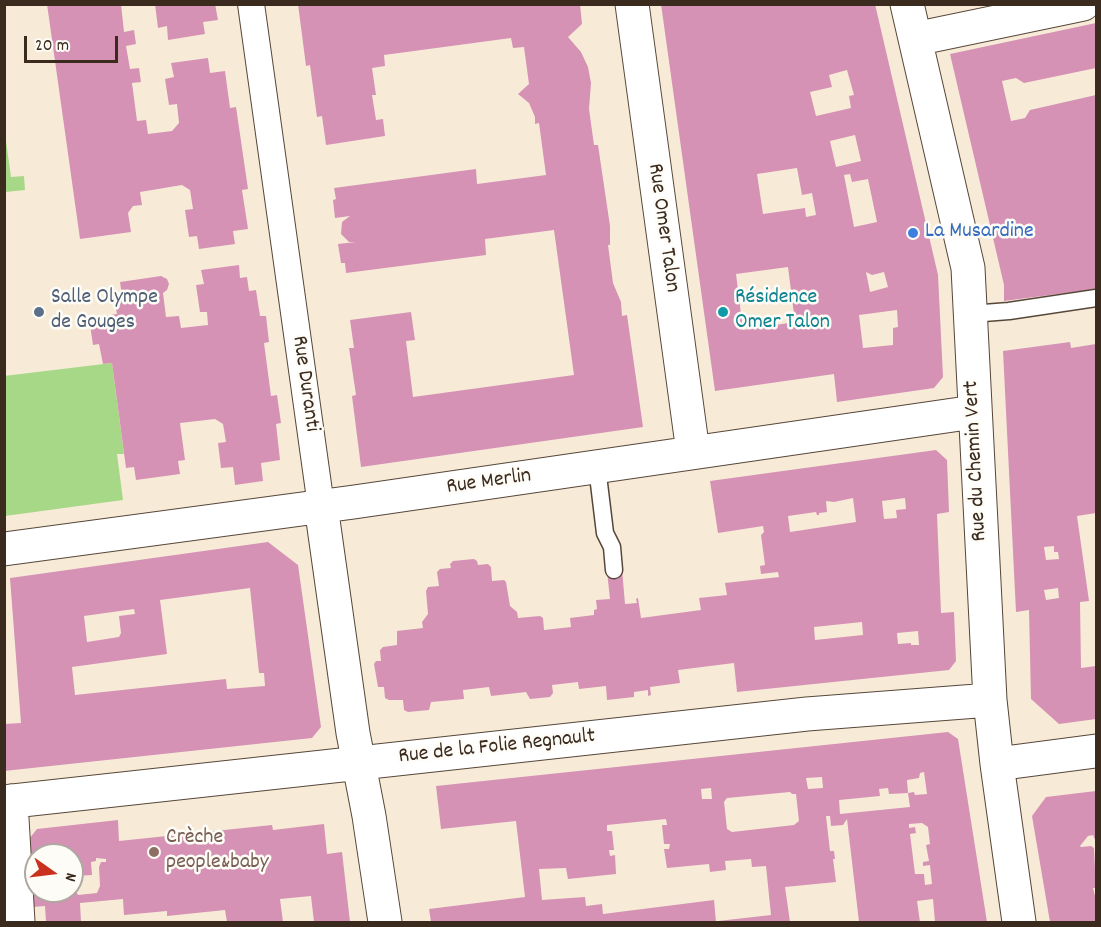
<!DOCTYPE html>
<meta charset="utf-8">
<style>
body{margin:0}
#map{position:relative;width:1101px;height:927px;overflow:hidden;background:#f7ebd8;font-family:Dekko,sans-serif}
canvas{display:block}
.frame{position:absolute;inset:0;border:6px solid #3b2a1e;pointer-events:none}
.north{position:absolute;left:24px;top:843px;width:60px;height:60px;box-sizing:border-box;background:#fdfcf7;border:2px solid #afa8a0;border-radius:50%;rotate:104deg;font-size:16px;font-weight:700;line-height:24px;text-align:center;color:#3b2a1e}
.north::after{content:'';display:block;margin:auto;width:21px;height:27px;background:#c8321e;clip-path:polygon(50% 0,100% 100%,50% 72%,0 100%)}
.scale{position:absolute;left:24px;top:36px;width:94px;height:27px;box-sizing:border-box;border:3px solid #3b2a1e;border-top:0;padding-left:8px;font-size:18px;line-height:21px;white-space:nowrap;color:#3b2a1e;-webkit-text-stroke:4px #fdfcf7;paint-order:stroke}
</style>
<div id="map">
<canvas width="1101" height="927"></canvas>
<div class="frame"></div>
<div class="north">N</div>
<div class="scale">20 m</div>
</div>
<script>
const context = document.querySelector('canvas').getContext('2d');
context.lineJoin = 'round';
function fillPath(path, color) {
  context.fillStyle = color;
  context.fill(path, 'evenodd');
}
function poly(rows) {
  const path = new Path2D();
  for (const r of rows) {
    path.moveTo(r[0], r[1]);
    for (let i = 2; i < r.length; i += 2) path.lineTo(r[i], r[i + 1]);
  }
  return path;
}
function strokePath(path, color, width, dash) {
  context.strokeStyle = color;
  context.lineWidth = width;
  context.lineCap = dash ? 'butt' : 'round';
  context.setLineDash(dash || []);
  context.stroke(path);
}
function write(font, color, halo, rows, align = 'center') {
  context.font = font + ' Dekko,sans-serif';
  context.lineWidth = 5;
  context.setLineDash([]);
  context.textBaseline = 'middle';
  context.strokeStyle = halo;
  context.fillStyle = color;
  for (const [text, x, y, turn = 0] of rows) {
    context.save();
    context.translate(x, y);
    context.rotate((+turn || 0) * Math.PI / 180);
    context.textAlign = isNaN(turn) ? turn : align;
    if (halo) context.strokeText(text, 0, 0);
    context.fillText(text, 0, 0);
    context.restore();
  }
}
const green = poly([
 [4,141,6,141,11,177,24,176,25,190,5,192],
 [112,363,124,454,117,454,123,500,5,516,4,376]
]);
const building = poly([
 [47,4,121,4,124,32,134,30,136,44,126,46,130,69,139,68,141,82,132,83,137,121,146,120,148,134,172,131,179,123,177,104,169,105,165,79,174,77,171,63,208,58,210,73,225,71,230,108,236,107,248,189,242,190,248,229,233,231,235,244,199,249,197,236,189,237,185,210,193,209,190,190,182,185,140,192,142,205,133,206,128,213,131,232,80,239],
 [155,4,215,4,218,20,203,22,205,34,168,40,167,26,158,28],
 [298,4,580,4,582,24,568,37,581,52,588,67,591,83,589,109,594,145,598,145,610,226,610,245,608,245,613,283,621,302,622,316,627,315,643,427,361,467,352,396,356,395,349,348,354,348,350,320,411,312,415,340,406,341,413,397,574,375,554,230,485,239,486,255,346,273,345,263,341,263,338,244,356,242,349,242,341,234,342,222,350,216,335,218,333,200,336,199,334,188,476,169,477,184,546,175,539,123,535,124,535,117,529,103,518,94,529,84,524,47,513,48,511,38,384,55,385,66,372,68,376,95,372,95,376,120,383,119,385,136,326,145,322,116,317,117,310,65,306,66],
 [661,4,875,4,938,275,943,377,934,388,837,402,834,374,715,391],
 [847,70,854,95,849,96,851,108,816,116,810,92,832,87,829,75],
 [855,135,861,161,836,167,830,141],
 [797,168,802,195,812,193,816,215,806,217,805,208,763,214,757,174],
 [850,174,852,182,868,179,877,222,854,227,844,175],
 [788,267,795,322,743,330,736,274],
 [866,272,872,275,884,272,888,287,870,292],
 [897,310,898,327,893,328,893,345,863,348,859,315],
 [1096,23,1096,68,1024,83,1016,78,1002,81,1011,121,1025,118,1030,110,1096,95,1096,289,1004,301,1004,285,950,54],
 [239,265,240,278,247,277,249,291,256,290,260,316,266,316,269,342,264,343,271,396,277,395,281,423,276,424,280,460,261,463,263,481,235,485,233,467,221,468,218,443,226,442,223,424,215,419,180,423,185,460,178,461,180,474,136,480,134,467,126,468,112,363,103,364,99,344,93,345,89,318,117,314,114,297,122,296,120,282,161,276,167,279,169,284,167,290,163,293,166,317,179,316,181,328,208,325,207,312,200,312,196,285,204,284,201,270],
 [1070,342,1071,348,1096,344,1096,513,1077,516,1089,601,1080,602,1081,668,1096,666,1096,719,1059,724,1031,699,1029,610,1016,612,1003,351],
 [1054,546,1054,552,1058,552,1059,559,1046,560,1044,547],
 [1058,588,1059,598,1046,600,1044,590],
 [936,450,947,460,949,512,937,514,941,613,954,612,956,661,949,670,737,692,734,663,678,670,680,683,650,687,651,695,648,696,648,690,634,692,634,697,607,700,606,686,579,689,578,682,552,685,553,693,550,697,530,699,526,692,491,696,489,687,463,690,464,699,431,702,429,710,408,712,404,710,403,700,389,700,385,698,384,687,378,687,374,664,376,661,381,661,380,650,383,647,397,645,397,631,423,628,422,622,428,614,426,591,428,587,439,586,437,572,440,569,451,568,450,564,453,561,474,559,477,561,478,565,488,564,491,567,492,581,504,580,506,582,510,606,517,612,518,618,540,616,543,618,544,630,571,627,570,618,594,615,594,610,597,609,596,600,610,599,607,571,622,569,625,604,637,603,636,599,638,598,641,618,701,610,699,598,727,595,725,583,779,577,778,572,761,574,760,566,765,565,761,535,764,532,763,526,718,533,710,481],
 [853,498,856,522,790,532,788,516,816,512,817,515,819,515,819,513,827,512,826,501,834,502],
 [905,498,906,509,896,510,897,518,884,519,882,501],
 [862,622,863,635,815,640,814,627],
 [918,631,919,645,911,645,911,643,898,644,897,633],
 [268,542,298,565,321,727,312,738,4,771,4,724,21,723,10,578],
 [250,588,259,673,264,673,265,686,227,689,226,679,75,695,72,667,167,654,160,600],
 [134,609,135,614,119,616,121,633,119,637,87,642,84,616],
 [948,732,958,739,987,922,935,922,933,899,917,901,920,922,859,922,847,819,843,825,831,826,830,816,826,816,830,851,834,851,835,859,833,859,836,882,785,887,790,922,718,922,718,921,771,915,766,866,752,867,751,859,725,861,726,870,710,872,709,864,667,868,664,849,669,849,670,844,664,844,662,825,667,825,666,819,607,825,607,831,612,831,614,850,609,850,610,856,615,855,616,874,568,879,566,868,539,869,542,900,585,897,586,906,602,904,603,914,714,900,716,922,431,922,429,909,525,897,516,821,441,829,436,786],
 [924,772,927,794,915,795,914,792,908,793,910,807,840,814,839,800,880,796,879,789,888,788,889,794,908,793,907,780,919,778,920,773],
 [822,777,823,788,808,789,806,778],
 [711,788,712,799,702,799,701,789],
 [790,792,792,794,796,794,799,821,794,825,732,832,727,829,724,802,727,798],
 [922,823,928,827,930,844,926,845,929,861,923,862,923,866,930,865,932,884,925,885,924,874,915,874,910,834,916,833,915,827,909,828,909,824],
 [1096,791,1096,840,1095,840,1093,835,1088,836,1080,846,1081,847,1091,846,1094,848,1096,888,1093,888,1095,896,1096,896,1096,922,1050,922,1032,816,1046,797],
 [118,820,119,841,272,825,273,830,324,824,327,854,342,852,350,922,314,922,311,896,280,899,283,922,227,922,225,910,167,916,167,911,124,915,123,899,80,903,81,922,46,922,45,906,33,907,29,839,37,829],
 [36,855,72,855,72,864,74,864,76,876,92,875,91,862,96,861,96,858,106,859,106,862,101,862,99,867,100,886,97,893,78,895,72,884,72,891,36,891]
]);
const service = poly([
 [971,314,1009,311,1096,298],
 [597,467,605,533,612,547,614,570]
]);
const pedestrian = poly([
 [251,4,321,506]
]);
const minor = poly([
 [632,4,693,452],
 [907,4,968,268,990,700,997,764,1019,922],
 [915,39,1083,4],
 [321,506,353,733,369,816,385,922],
 [4,549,354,502,974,412],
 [997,764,1096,751],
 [11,801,18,922],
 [4,802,807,714,990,700]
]);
const markers = [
 [913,233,6,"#3f7fe0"],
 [39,312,6,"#5c6f8a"],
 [723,312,6,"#0f9aa8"],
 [154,852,6,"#8d6e63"]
];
const streetNames = [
 ["Rue Omer Talon",662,228,82],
 ["Rue Duranti",304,384,82],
 ["Rue du Chemin Vert",977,461,-93],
 ["Rue Merlin",489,483,-8],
 ["Rue de la Folie Regnault",497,748,-6]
];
const shopNames = [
 ["La Musardine",925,233]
];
const serviceNames = [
 ["Salle Olympe",51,299],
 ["de Gouges",51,324]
];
const cultureNames = [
 ["Résidence",735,299],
 ["Omer Talon",735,324]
];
const educationNames = [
 ["Crèche",166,839],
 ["people&baby",166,864]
];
fillPath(green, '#a7d887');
fillPath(building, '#d592b5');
strokePath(service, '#57473a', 19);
strokePath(pedestrian, '#57473a', 28);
strokePath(minor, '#57473a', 35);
strokePath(service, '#fff', 16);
strokePath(pedestrian, '#fff', 26);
strokePath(minor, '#fff', 33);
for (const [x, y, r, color] of markers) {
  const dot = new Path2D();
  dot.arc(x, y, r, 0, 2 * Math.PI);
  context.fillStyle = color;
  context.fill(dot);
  strokePath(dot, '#fdfcf7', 2);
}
write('22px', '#3b2a1e', '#fdfcf7', streetNames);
write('22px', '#366cbe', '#fdfcf7', shopNames, 'left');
write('22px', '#4e5e75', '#fdfcf7', serviceNames, 'left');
write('22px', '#0d838f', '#fdfcf7', cultureNames, 'left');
write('22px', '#785e54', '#fdfcf7', educationNames, 'left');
</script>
